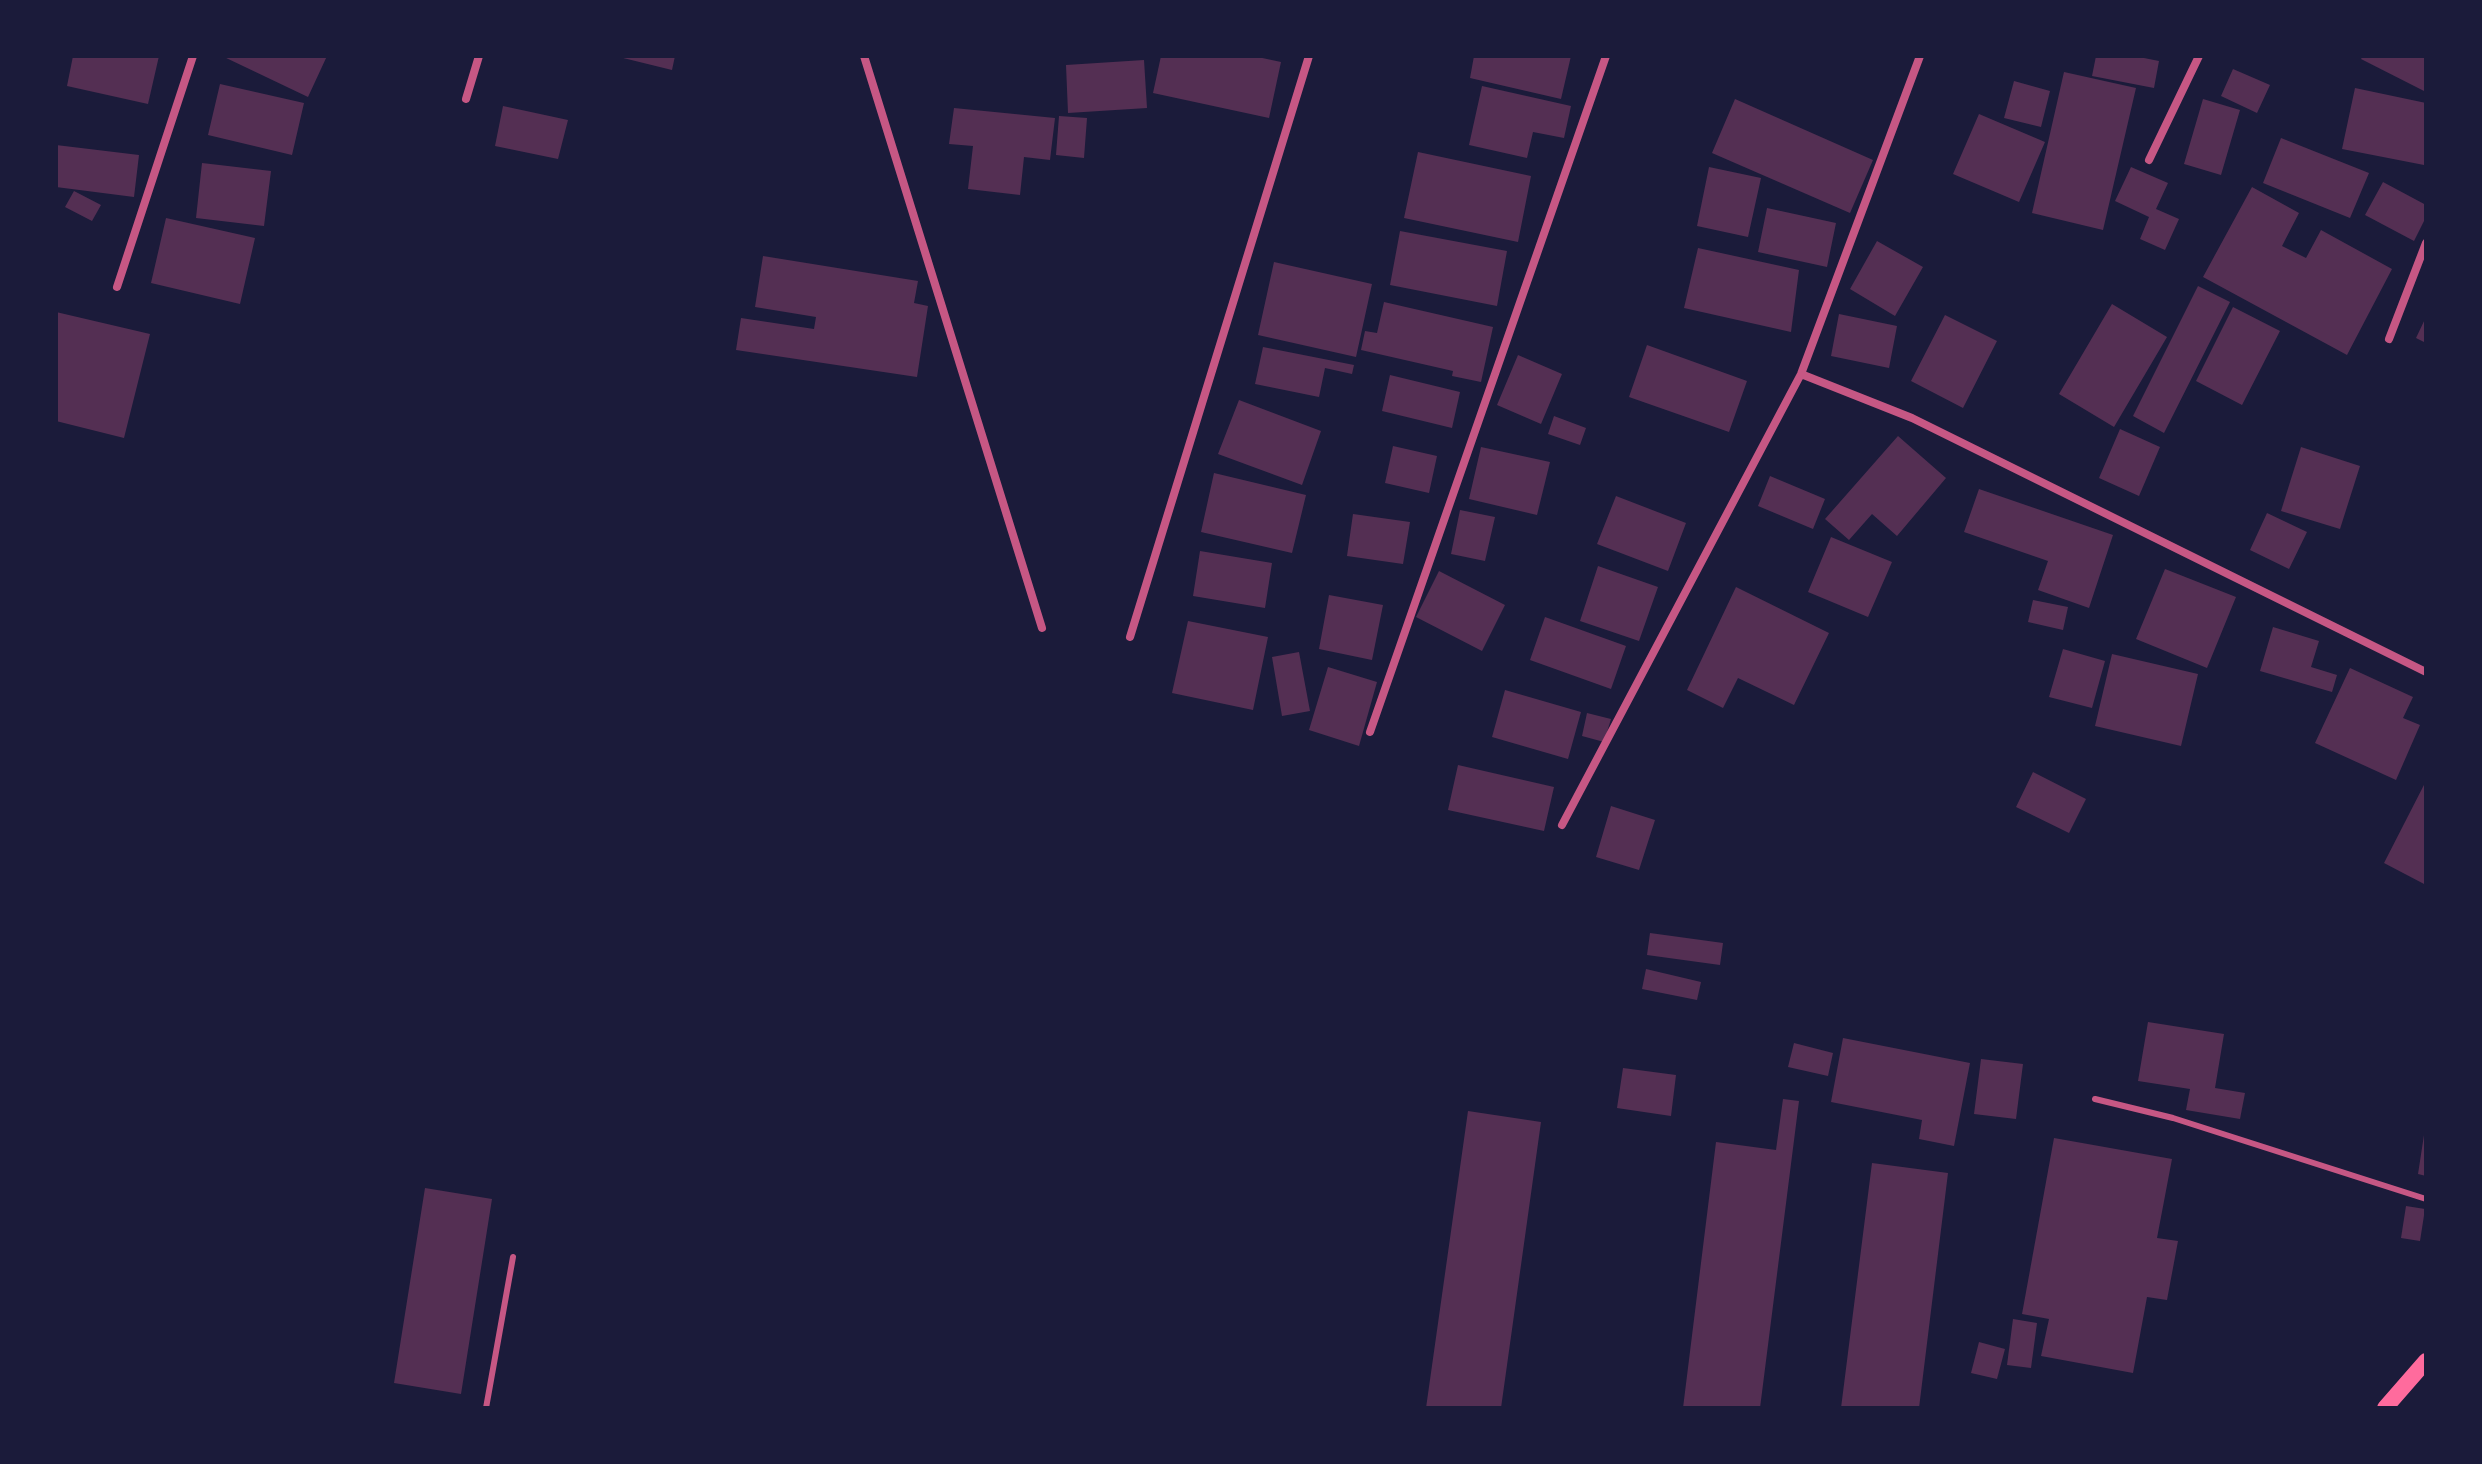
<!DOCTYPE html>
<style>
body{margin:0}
#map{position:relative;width:2482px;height:1464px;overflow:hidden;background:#1b1b3a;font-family:Jost,sans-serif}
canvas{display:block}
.frame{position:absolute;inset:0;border:58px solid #1b1b3a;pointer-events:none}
</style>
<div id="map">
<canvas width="2482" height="1464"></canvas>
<div class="frame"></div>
</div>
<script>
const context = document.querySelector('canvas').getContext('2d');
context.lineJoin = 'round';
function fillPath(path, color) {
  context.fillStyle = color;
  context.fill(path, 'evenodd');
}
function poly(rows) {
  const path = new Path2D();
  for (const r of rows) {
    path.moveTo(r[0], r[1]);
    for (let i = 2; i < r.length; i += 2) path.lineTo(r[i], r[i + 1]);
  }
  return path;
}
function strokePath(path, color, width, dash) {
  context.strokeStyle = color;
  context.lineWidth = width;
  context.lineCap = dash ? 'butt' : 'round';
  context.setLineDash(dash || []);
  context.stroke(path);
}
const building = poly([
 [73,56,159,56,148,104,67,86],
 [222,56,327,56,308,97],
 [615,56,675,56,672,70],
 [1161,56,1253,56,1281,62,1269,118,1153,93],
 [1474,56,1571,56,1561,99,1470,78],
 [2096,56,2134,56,2159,61,2154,88,2092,76],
 [2363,56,2426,56,2426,92,2361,59],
 [1144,60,1147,108,1068,113,1066,65],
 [2233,69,2270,85,2257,113,2221,96],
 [2064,72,2136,88,2103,230,2032,213],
 [2014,81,2050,91,2041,127,2004,118],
 [220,84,304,103,292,155,208,135],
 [1482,86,1571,106,1564,138,1533,132,1527,158,1469,145],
 [2355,88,2426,103,2424,165,2342,149],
 [1735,99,1873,160,1850,213,1712,153],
 [2203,99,2240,110,2221,175,2184,164],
 [503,106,568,120,558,159,495,146],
 [954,108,1055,118,1050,160,1024,157,1020,195,968,189,973,146,949,144],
 [1979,114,2045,142,2019,202,1953,174],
 [1059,116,1087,118,1084,158,1056,155],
 [2281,138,2369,173,2350,218,2263,183],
 [56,145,139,155,134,197,56,187],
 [1418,152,1531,176,1518,242,1404,218],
 [202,163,271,171,264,226,196,218],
 [1709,167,1761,178,1748,237,1697,226],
 [2131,167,2168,183,2156,209,2179,219,2165,250,2140,239,2149,217,2115,201],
 [2383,182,2426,205,2426,217,2414,241,2365,215],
 [2252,187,2299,213,2282,246,2306,258,2321,230,2392,269,2347,355,2203,277],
 [74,191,101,205,92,221,65,207],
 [1767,208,1836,223,1827,267,1758,252],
 [166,218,255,238,240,304,151,283],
 [1400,231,1507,251,1497,306,1390,285],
 [1877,241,1923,267,1895,316,1850,289],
 [1698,248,1799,270,1791,332,1684,308],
 [763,256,918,281,914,303,928,306,917,377,736,350,741,318,814,329,816,317,755,307],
 [1274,262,1372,284,1356,357,1258,335],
 [2198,286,2230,302,2164,433,2133,416],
 [1384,302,1493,327,1481,382,1452,376,1453,371,1361,350,1365,331,1377,333],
 [2112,304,2167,337,2114,427,2059,394],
 [2233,307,2280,331,2242,405,2196,381],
 [56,312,150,334,124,438,56,421],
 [1839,314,1897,326,1889,368,1831,356],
 [1945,315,1997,341,1963,408,1911,381],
 [2426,317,2426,343,2416,338],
 [1647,345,1747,381,1729,432,1629,397],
 [1263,347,1354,365,1352,374,1325,368,1319,397,1255,384],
 [1518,355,1562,374,1541,424,1497,405],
 [1390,375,1460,392,1452,428,1382,411],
 [1239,400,1321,431,1302,485,1218,454],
 [1554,416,1586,428,1580,445,1548,434],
 [2120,429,2160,447,2139,496,2099,478],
 [1898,436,1946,478,1897,536,1872,514,1849,540,1825,519],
 [1393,446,1437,456,1429,493,1385,483],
 [1481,447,1550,462,1537,515,1469,499],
 [2301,447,2360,466,2340,529,2281,511],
 [1214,473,1306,495,1292,553,1201,532],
 [1770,476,1825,499,1813,529,1758,506],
 [1979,489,2113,535,2089,608,2038,590,2048,561,1964,532],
 [1616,496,1686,523,1668,571,1597,544],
 [1460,510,1495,517,1485,561,1451,554],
 [2267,513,2307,532,2289,569,2250,550],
 [1353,514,1410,522,1403,564,1347,556],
 [1831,537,1892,562,1868,617,1808,592],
 [1200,551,1272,563,1265,608,1193,596],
 [1598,566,1658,587,1639,641,1580,621],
 [2165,569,2236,597,2207,668,2136,639],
 [1439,571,1505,605,1482,651,1416,617],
 [1736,587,1829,633,1794,705,1738,678,1723,708,1687,690],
 [1329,595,1383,605,1372,660,1319,649],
 [2033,600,2068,607,2063,630,2028,622],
 [1545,617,1626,646,1611,689,1530,660],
 [1188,621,1268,637,1253,710,1172,693],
 [2273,627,2319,641,2311,667,2337,675,2332,692,2260,671],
 [2063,649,2105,661,2092,708,2049,697],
 [1299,652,1310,711,1282,716,1272,657],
 [2112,654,2198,674,2181,746,2095,726],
 [1328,667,1377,682,1359,746,1309,730],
 [2350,668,2413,697,2403,718,2420,725,2396,780,2315,743],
 [1505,690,1581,712,1568,759,1492,737],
 [1587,713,1611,719,1604,742,1582,736],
 [1458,765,1554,787,1544,831,1448,810],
 [2033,772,2086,799,2069,833,2016,807],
 [2426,781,2426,885,2384,863],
 [1611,806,1655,820,1639,870,1596,857],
 [1650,933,1723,943,1720,965,1647,955],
 [1646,969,1701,982,1697,1000,1642,989],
 [2148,1022,2224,1034,2215,1088,2245,1093,2240,1119,2186,1110,2190,1089,2138,1081],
 [1843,1038,1970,1063,1954,1146,1919,1139,1922,1120,1831,1102],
 [1794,1043,1833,1053,1828,1076,1788,1067],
 [1981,1059,2023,1064,2016,1119,1974,1114],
 [1623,1068,1676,1075,1671,1116,1617,1108],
 [1783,1099,1799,1101,1760,1408,1683,1408,1716,1142,1776,1150],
 [1468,1111,1541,1122,1501,1408,1426,1408],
 [2424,1135,2426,1135,2426,1176,2418,1174],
 [2054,1138,2172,1159,2157,1238,2178,1241,2167,1300,2147,1297,2133,1373,2041,1356,2049,1319,2022,1314],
 [1872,1163,1948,1173,1919,1408,1841,1408],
 [425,1188,492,1199,461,1394,394,1383],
 [2406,1206,2425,1209,2420,1241,2401,1238],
 [2013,1319,2037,1323,2031,1368,2007,1365],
 [1979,1342,2005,1349,1997,1379,1971,1373]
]);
const service = poly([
 [2095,1099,2173,1118,2426,1199],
 [486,1408,513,1257]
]);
const minor = poly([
 [864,56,1042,628],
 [466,99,479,56],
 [2149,160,2199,56],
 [117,287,193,56],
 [2389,339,2426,243],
 [1801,374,1912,418,2426,672],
 [1130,637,1309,56],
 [1370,732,1606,56],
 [1562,825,1801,374,1920,56]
]);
const secondary = poly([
 [2385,1408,2426,1361]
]);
fillPath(building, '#542f53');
strokePath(service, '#c65784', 6);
strokePath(minor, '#c65784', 8);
strokePath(secondary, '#ff6b9d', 16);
</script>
